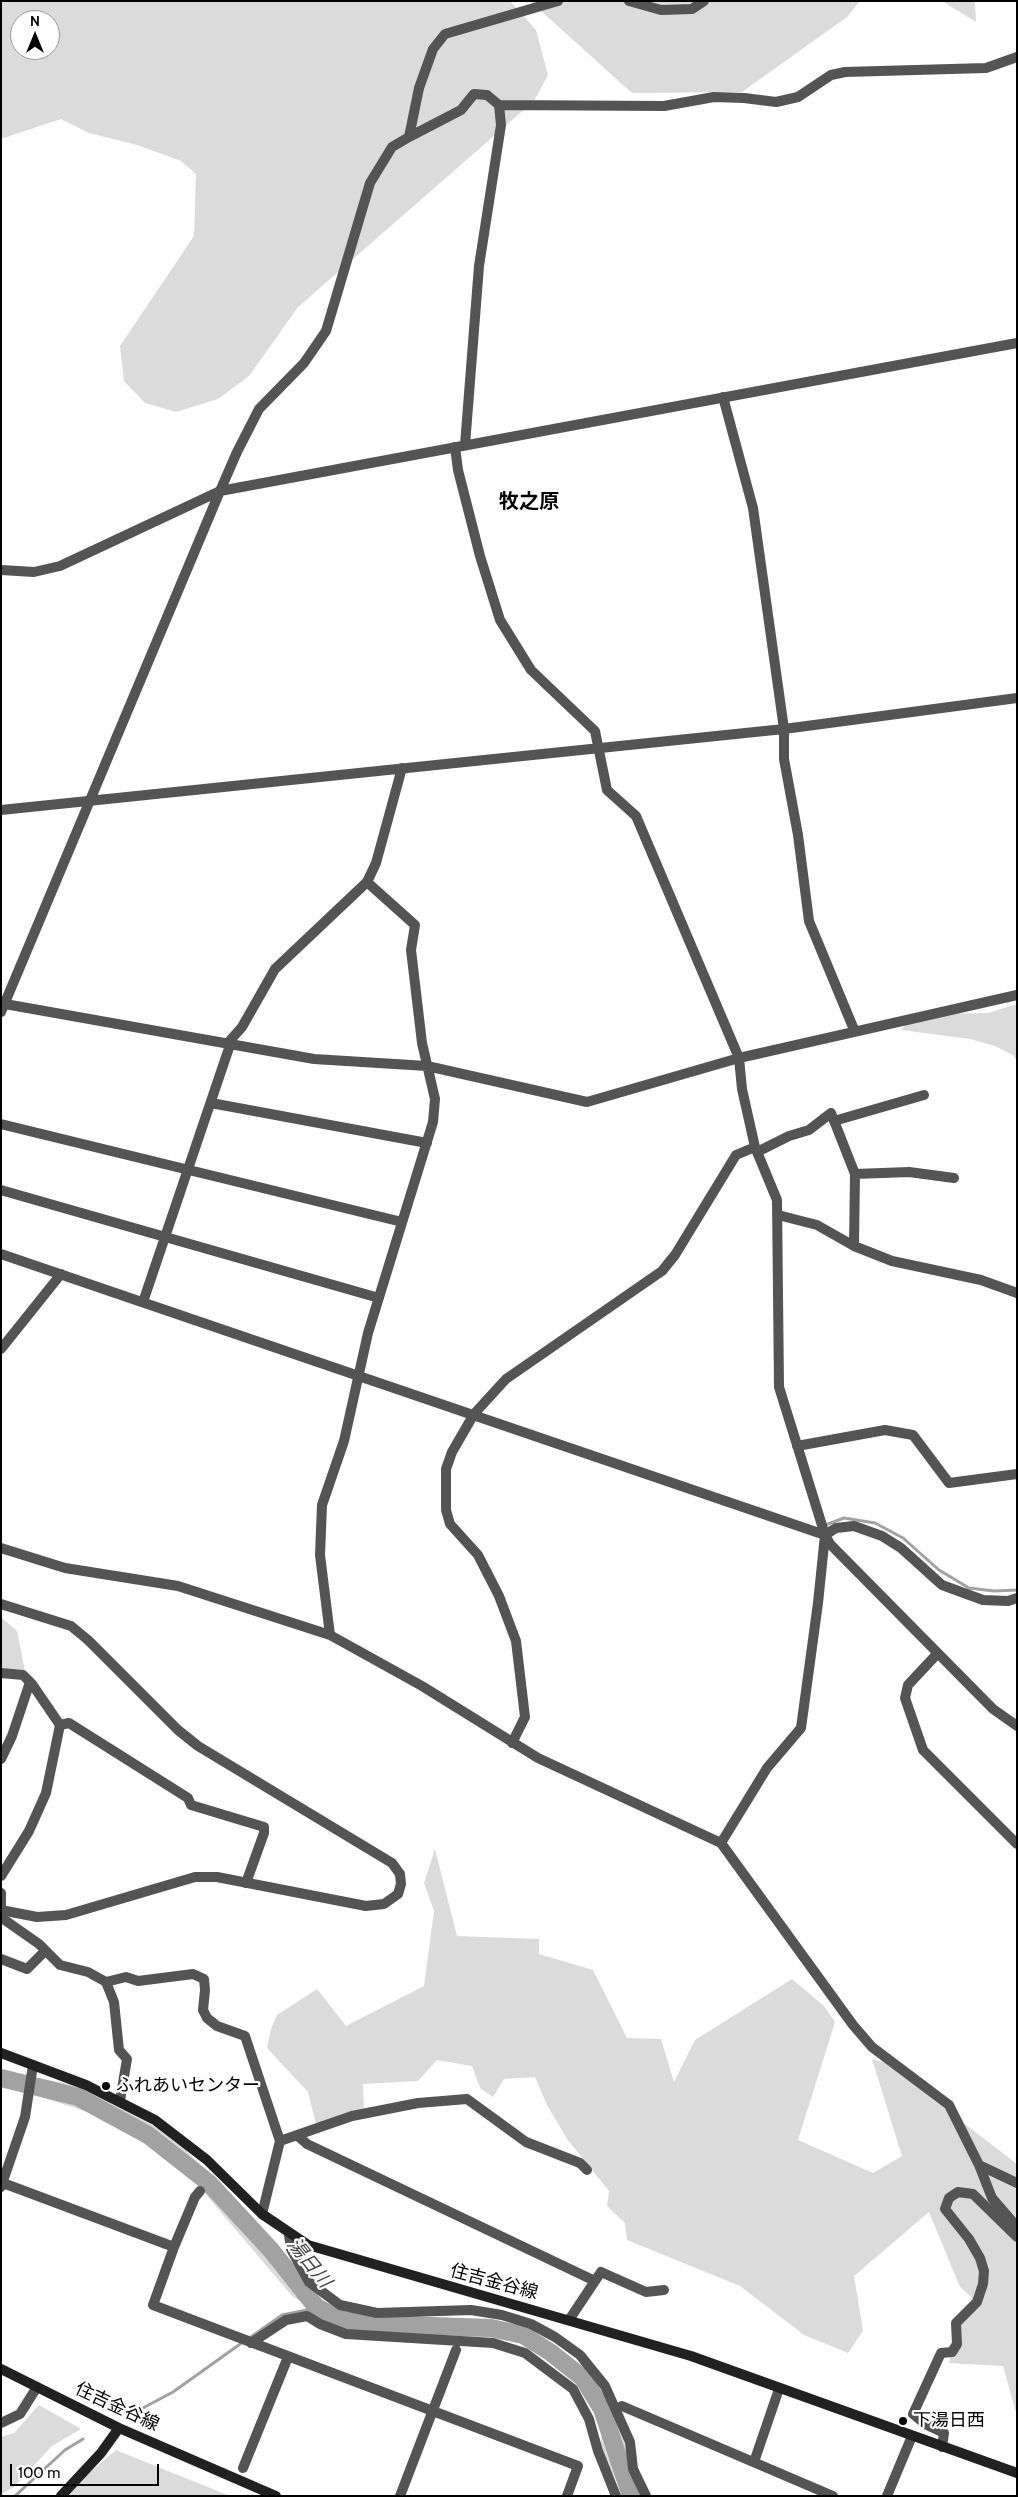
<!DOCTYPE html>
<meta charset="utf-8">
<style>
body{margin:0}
#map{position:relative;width:1018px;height:2497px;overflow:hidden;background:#fff;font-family:Cabin,sans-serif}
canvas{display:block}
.frame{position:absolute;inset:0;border:2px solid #000;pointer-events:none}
.north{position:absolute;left:10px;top:10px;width:50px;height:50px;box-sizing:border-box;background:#fff;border:1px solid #999;border-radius:50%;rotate:0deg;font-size:14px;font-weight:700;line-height:20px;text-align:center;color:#000}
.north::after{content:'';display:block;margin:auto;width:18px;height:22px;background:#000;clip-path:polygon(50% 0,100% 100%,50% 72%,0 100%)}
.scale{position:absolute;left:10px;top:2464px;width:149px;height:22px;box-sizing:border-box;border:2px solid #000;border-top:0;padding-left:6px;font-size:15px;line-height:18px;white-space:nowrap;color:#000;-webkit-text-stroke:4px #fff;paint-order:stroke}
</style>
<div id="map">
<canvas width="1018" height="2497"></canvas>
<div class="frame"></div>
<div class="north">N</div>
<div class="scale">100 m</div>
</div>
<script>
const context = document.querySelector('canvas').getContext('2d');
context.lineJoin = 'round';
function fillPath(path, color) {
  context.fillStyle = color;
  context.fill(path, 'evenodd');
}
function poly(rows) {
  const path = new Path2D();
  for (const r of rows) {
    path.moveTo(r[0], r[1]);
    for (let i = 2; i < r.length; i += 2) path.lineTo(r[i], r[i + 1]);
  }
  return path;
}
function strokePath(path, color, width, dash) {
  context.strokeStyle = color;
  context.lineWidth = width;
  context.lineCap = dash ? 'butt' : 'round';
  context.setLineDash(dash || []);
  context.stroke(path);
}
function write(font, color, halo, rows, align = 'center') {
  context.font = font + ' Cabin,"Noto Sans JP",sans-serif';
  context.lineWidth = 4.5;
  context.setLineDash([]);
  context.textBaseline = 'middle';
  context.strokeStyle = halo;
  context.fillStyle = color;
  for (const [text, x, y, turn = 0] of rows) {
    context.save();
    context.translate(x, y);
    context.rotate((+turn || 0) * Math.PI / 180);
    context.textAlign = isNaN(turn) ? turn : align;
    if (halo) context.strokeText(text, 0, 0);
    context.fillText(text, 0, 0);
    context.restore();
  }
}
const green = poly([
 [1,1,510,1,536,30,548,75,534,101,298,307,249,376,218,399,176,412,145,403,124,381,120,346,194,236,196,174,181,161,137,145,89,133,61,119,1,139],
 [20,20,50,20,50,50,20,50],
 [530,1,860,1,847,17,742,92,632,93],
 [942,1,975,1,976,22],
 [1017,1004,1017,1061,1013,1055,995,1046,970,1039,901,1030,914,1014,988,1013],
 [1,1617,17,1631,25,1671,1,1670],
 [435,1849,457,1936,539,1939,539,1954,593,1970,627,2038,661,2039,674,2082,695,2040,792,1979,824,2006,835,2022,798,2140,873,2173,902,2156,872,2059,884,2062,1017,2164,1017,2416,1003,2366,949,2363,956,2329,977,2302,960,2287,929,2212,854,2276,863,2331,848,2353,804,2335,740,2286,627,2240,625,2223,607,2206,609,2191,567,2139,547,2105,535,2077,504,2079,493,2097,480,2088,472,2066,437,2060,418,2081,363,2084,364,2108,316,2124,308,2092,267,2048,271,2029,277,2015,317,1989,346,2026,424,1986,434,1911,424,1883],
 [1,2071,70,2084,121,2106,174,2138,228,2193,305,2286,342,2313,419,2321,476,2323,520,2329,545,2342,561,2352,590,2379,609,2405,627,2442,640,2496,624,2496,601,2450,602,2419,580,2386,539,2351,512,2340,402,2335,341,2328,292,2296,196,2183,150,2144,103,2117,19,2090,1,2087],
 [39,2405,81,2429,52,2446,14,2487,1,2494,1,2437,14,2433],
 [116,2450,230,2496,62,2496]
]);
const stream = poly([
 [828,1524,844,1518,875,1523,903,1538,939,1570,969,1588,994,1591,1017,1590],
 [248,2339,282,2315,317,2308],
 [126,2417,173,2392,243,2342],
 [15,2496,65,2450,83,2439]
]);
const river = poly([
 [1,2078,78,2097,148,2135,209,2183,271,2250,317,2308,343,2320,373,2324,491,2328,523,2335,550,2352,583,2378,602,2409,631,2496]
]);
const minor = poly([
 [629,1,661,10,692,9,704,1],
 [409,137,461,110,474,94,487,95,499,105,664,106,714,97,744,98,776,102,798,97,831,75,845,72,986,68,1017,57],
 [723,397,753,508,784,729,784,759,798,835,809,921,855,1032],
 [465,445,479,266,501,125,499,105],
 [455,447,458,470,480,556,500,620,531,670,595,731,607,790,636,816,739,1058,742,1089,755,1147,777,1200,779,1387,825,1535,830,1544,993,1709,1017,1726],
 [220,491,237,452,259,409,304,363,326,331,370,183,392,147,409,137,419,88,433,49,445,34,558,1],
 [1,810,784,729,1017,698],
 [5,1004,314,1059,427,1066,587,1102,739,1058,1017,995],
 [227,1044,242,1027,275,969,367,882,376,863,402,768],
 [211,1103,427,1143],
 [834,1121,924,1095],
 [1,1124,402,1222],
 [757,1152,789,1136,809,1130,831,1113,855,1174],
 [1,1190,379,1298],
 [778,1215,817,1225,854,1246,892,1261,981,1280,1017,1293],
 [854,1246,855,1174,909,1172,954,1178],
 [1,1254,825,1535,836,1528,854,1526,882,1536,901,1548,942,1585,983,1600,1008,1601,1017,1598],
 [143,1302,230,1045],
 [1,1349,61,1274],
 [797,1446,885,1430,913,1435,949,1483,1017,1474],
 [1,1548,65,1568,178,1586,330,1635,422,1686,538,1758,721,1843,853,2025,872,2047,949,2105,979,2165,992,2198,1017,2227],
 [330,1635,320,1555,322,1505,344,1441,368,1333,433,1122,435,1099,422,1043,411,950,415,925,367,882],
 [937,1654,908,1685,905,1698,923,1750,1017,1844],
 [1,1673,23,1675,32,1684,60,1725,69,1723,188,1798,191,1805,264,1827,264,1833,246,1883],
 [512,1743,525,1717,516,1641,499,1596,478,1555,450,1524,446,1510,446,1469,452,1452,474,1414,506,1379,662,1271,675,1255,736,1155,755,1147],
 [1,1759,12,1736,30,1682],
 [721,1843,767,1768,801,1728,818,1603,825,1535],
 [1,1876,29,1831,46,1793,60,1725],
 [1,1893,1,1906],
 [1,1913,2,1918,39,1944,60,1965,88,1972,106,1982,114,2002,119,2050,127,2059,120,2101],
 [1,1959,27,1969,45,1951],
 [106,1982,126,1977,138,1981,193,1974,204,1979,205,1990,203,2010,207,2018,217,2026,245,2036,280,2141,262,2214],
 [298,2136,307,2144,595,2281,569,2320],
 [280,2141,352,2116,418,2103,467,2099,526,2142,580,2163,587,2170],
 [979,2165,1017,2183],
 [3,2183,174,2247,153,2305,578,2466,567,2496],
 [1,2187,25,2117,33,2065],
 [289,2235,291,2249,309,2282,340,2305,377,2313,471,2310,502,2315,531,2324,555,2337,580,2355,605,2386,630,2442,633,2469,646,2496],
 [174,2247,195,2197,200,2191],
 [595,2281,601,2272,646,2292,664,2290],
 [251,2343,286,2320,307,2316,320,2324,346,2334,493,2343,525,2353,573,2389,589,2419,598,2451,616,2496],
 [622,2406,833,2496],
 [1,2423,20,2414,37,2387],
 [942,2447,944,2433,925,2424,913,2414,941,2353,952,2352,957,2344,956,2323,977,2302,983,2284,984,2271,980,2258,969,2239,945,2209,949,2198,958,2192,973,2194,1017,2237],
 [754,2462,779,2389],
 [243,2468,288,2357],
 [400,2496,456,2350],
 [887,2496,912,2436]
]);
const tertiary = poly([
 [1,570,34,572,60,566,220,491,1017,343],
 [1,1012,220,491],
 [1,1604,71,1626,88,1640,178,1730,198,1746,392,1863,400,1874,401,1884,398,1894,384,1904,366,1906,217,1877,195,1877,66,1915,37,1917,1,1910]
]);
const secondary = poly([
 [1,2053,86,2085,155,2120,207,2160,262,2214,308,2245,691,2356,1017,2473],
 [1,2369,119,2428,276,2496],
 [61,2496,101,2453,119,2428]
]);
const markers = [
 [106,2086,5,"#000"],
 [903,2421,5,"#000"]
];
const poiNames = [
 ["ふれあいセンター",116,2086],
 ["下湯日西",913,2421]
];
const streetNames = [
 ["住吉金谷線",494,2282,15],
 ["住吉金谷線",117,2407,25]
];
const waterNames = [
 ["湯日川",309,2263,51]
];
const quarterNames = [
 ["牧之原",529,502]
];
fillPath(green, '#dbdbdb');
strokePath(stream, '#a2a2a2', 3);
strokePath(river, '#a2a2a2', 18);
strokePath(minor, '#545454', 10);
strokePath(tertiary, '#545454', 10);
strokePath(secondary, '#212121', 10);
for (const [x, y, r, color] of markers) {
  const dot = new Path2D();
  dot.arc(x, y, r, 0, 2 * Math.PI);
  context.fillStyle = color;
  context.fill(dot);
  strokePath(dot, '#fff', 2);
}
write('18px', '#000', '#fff', poiNames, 'left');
write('18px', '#000', '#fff', streetNames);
write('italic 19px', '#434343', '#fff', waterNames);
write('bold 20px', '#000', '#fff', quarterNames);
</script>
